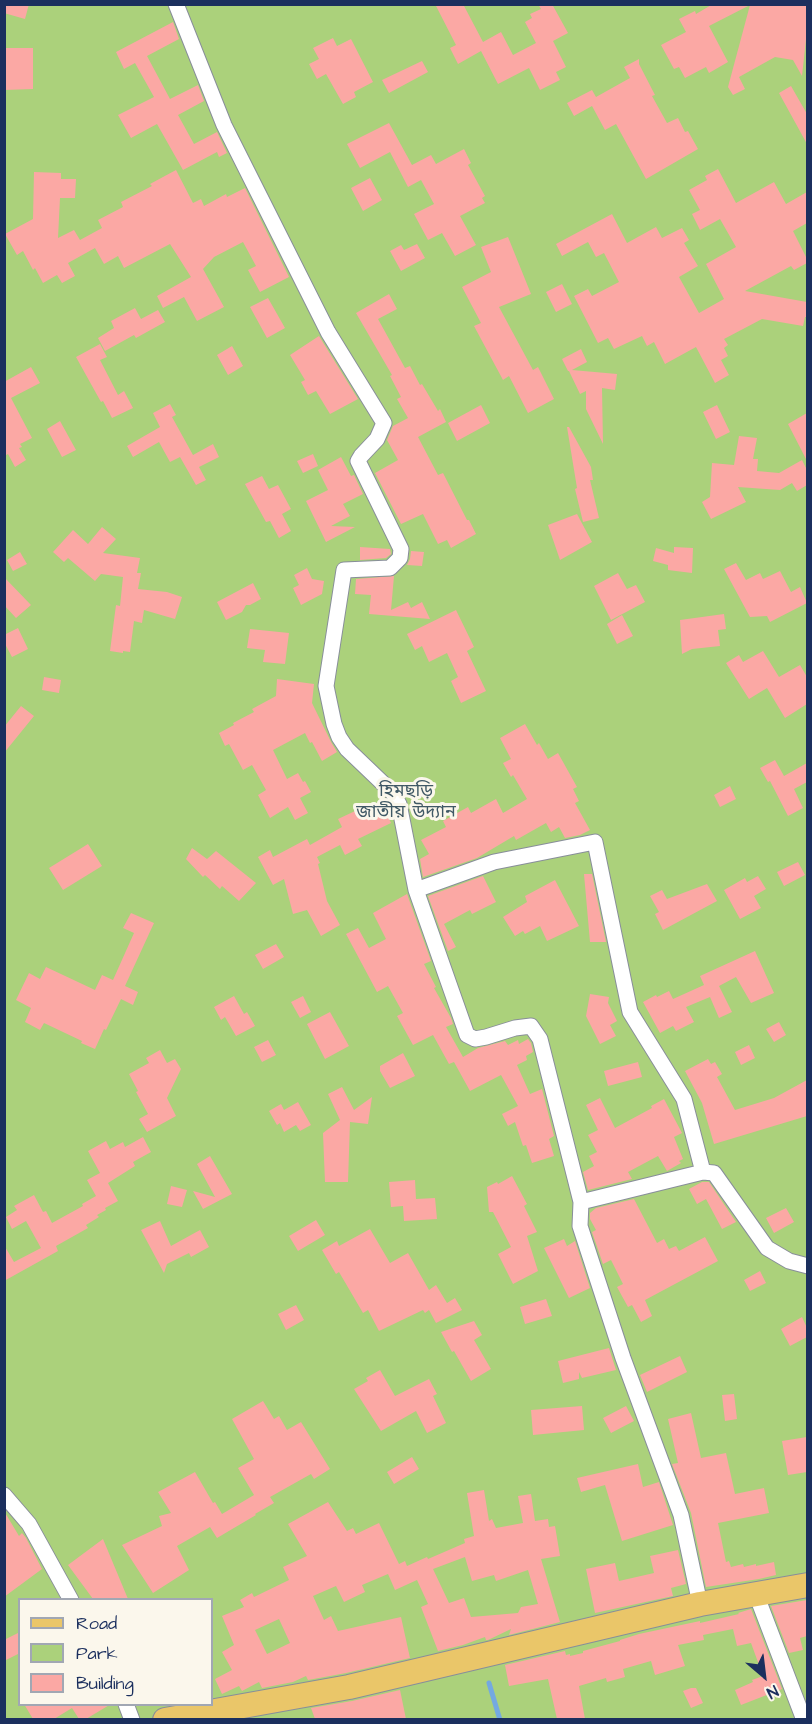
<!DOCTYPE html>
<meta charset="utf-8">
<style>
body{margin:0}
#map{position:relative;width:812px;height:1724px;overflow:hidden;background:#f4edd7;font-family:"Architects Daughter",sans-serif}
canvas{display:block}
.frame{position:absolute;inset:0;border:6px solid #1b2f5e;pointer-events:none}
.legend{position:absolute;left:18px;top:1598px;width:195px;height:108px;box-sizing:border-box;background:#fbf7ec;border:2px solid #a1a7b3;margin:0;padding:8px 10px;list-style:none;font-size:18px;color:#1b2f5e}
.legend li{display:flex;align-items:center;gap:12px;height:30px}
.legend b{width:30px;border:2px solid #a1a7b3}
.north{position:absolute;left:734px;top:1646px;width:60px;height:60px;-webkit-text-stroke:4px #fbf7ec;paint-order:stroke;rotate:152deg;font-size:16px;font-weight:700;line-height:24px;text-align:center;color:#1b2f5e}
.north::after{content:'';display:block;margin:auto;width:21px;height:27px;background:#1b2f5e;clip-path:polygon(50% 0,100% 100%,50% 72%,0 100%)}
</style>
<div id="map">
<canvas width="812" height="1724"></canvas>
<div class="frame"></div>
<ul class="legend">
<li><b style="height:8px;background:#eac669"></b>Road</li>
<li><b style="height:16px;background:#abd17b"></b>Park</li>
<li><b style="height:16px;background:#fba8a4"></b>Building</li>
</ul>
<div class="north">N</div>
</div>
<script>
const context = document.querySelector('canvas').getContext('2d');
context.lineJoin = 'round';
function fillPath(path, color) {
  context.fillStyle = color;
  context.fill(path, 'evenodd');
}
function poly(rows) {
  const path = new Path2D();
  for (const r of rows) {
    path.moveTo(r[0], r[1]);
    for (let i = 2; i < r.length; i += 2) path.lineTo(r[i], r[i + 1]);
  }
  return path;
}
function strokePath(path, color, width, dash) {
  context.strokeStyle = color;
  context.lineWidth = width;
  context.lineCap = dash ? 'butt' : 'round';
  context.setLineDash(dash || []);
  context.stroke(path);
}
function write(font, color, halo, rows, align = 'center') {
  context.font = font + ' "Architects Daughter","Noto Sans Bengali",sans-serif';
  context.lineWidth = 6;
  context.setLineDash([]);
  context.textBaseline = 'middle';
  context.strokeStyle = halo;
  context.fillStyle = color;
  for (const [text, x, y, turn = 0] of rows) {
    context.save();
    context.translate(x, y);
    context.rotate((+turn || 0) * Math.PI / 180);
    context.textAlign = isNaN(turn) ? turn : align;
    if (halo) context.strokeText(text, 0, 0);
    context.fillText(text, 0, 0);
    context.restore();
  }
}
const green = poly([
 [5,5,807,5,807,1719,5,1720],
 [20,1600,212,1600,212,1704,20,1704]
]);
const stream = poly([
 [489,1683,500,1720]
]);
const building = poly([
 [4,4,29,4,25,19,4,13],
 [435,4,463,4,483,42,501,32,513,55,536,43,525,22,532,18,530,14,541,9,538,4,552,4,568,33,553,41,566,67,556,72,560,80,540,90,529,68,498,84,481,51,458,64,450,48,456,45],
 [713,4,807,4,807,30,802,76,793,60,775,57,739,77,745,89,733,95,728,87,750,5,709,26,728,62,709,73,706,67,685,78,679,67,674,69,661,45,686,32,679,19,695,11,696,14],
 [173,22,179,39,147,56,170,99,198,85,204,101,178,115,194,144,217,132,227,153,219,157,217,152,183,170,157,124,131,138,118,115,154,97,135,63,124,69,116,52],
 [333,38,337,46,351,39,373,82,354,92,356,97,343,104,326,74,317,79,309,64,319,59,313,48],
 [4,48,33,48,33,89,4,90],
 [639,59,639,64,655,95,652,96,667,123,678,118,685,132,688,131,698,149,646,179,616,124,605,130,592,106,574,116,567,103,592,90,596,97,630,78,624,67],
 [422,61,428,72,389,93,382,80],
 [791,86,807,114,807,144,779,93],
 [389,123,412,165,431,155,436,164,464,149,471,163,468,165,485,196,482,198,485,203,460,216,476,245,455,256,442,233,428,240,414,214,434,204,421,180,408,187,390,152,360,168,347,144],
 [718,169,736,203,774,182,786,204,807,192,807,223,793,231,807,259,807,263,794,270,791,266,745,291,807,302,807,317,805,317,803,326,762,319,724,339,728,345,724,348,728,356,721,360,729,375,715,383,696,347,665,364,654,342,647,346,642,336,614,349,608,338,598,343,574,296,588,289,592,296,619,282,604,253,596,257,588,242,562,256,556,244,612,214,627,243,656,227,662,238,682,228,689,240,684,243,698,266,679,277,699,313,724,299,706,264,736,247,720,219,700,230,692,214,700,210,689,190,707,180,705,176],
 [176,170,193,203,201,199,204,206,226,194,227,197,245,188,289,277,260,292,248,270,256,266,243,242,214,257,203,269,224,307,197,321,184,297,163,308,157,296,191,277,170,244,124,268,118,256,104,264,95,248,68,263,75,276,62,283,57,275,43,283,35,268,33,270,23,251,17,255,5,234,33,219,34,172,61,173,61,179,76,179,75,198,60,198,58,238,74,230,80,240,102,228,98,220,123,207,121,202,152,186,150,184],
 [370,178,382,200,363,211,351,188],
 [508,237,531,294,499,307,533,370,538,367,554,399,528,413,509,376,503,380,474,326,481,323,462,287,491,272,481,247],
 [417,244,425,258,401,271,390,251,401,245,404,250],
 [562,284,572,304,556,312,546,292],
 [389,294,397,309,378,319,405,368,410,366,420,385,422,384,438,411,440,409,446,422,418,437,438,475,443,473,467,520,469,520,476,534,451,548,447,540,438,544,423,514,401,524,375,473,398,460,387,440,393,426,408,418,397,399,401,397,390,376,392,375,356,313],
 [268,298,285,328,267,338,250,307],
 [135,308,141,319,158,310,165,322,136,338,134,335,105,351,98,338,114,328,111,321],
 [319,336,358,399,330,414,316,391,308,395,301,382,305,380,290,355],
 [100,344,107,357,100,360,118,395,124,391,133,408,112,418,103,401,101,402,76,357],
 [232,346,243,366,228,375,217,355],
 [581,349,587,362,572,370,617,374,615,390,602,388,603,444,586,409,586,391,580,394,569,371,568,371,562,359],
 [31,367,40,383,11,398,32,438,20,444,22,447,19,448,26,460,15,467,8,454,4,456,4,382],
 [170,404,176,415,172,417,193,455,213,444,219,457,199,467,206,480,196,485,180,457,170,462,159,442,133,457,127,446,160,427,153,413],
 [481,405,490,423,457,441,448,423],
 [717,405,730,432,716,439,703,412],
 [807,413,807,461,788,424],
 [60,421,76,450,62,457,47,429],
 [567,427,569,427,591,467,593,480,590,480,599,518,583,522,575,489,577,488],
 [739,436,757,438,753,459,758,459,757,471,779,473,802,460,807,470,807,485,797,491,792,483,780,490,738,487,746,502,711,519,702,502,710,497,712,463,734,465],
 [313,454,318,466,303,473,297,461],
 [341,457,351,476,354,475,363,494,343,504,350,516,331,526,355,527,326,542,306,501,328,490,318,470],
 [262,476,269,489,278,485,291,509,282,514,291,531,279,538,270,521,266,522,245,484],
 [577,514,592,542,560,560,548,525],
 [102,527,116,539,103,553,140,558,137,573,141,573,138,589,167,592,182,597,175,619,144,610,142,623,134,621,130,652,123,651,123,653,110,651,116,605,120,606,123,577,101,574,95,581,68,558,64,562,53,552,73,530,88,544],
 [360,547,390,549,391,554,386,558,360,560],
 [674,547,693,548,692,573,668,570,668,565,653,561,656,548,674,553],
 [411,551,424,552,422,566,407,565,410,559],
 [20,552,27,564,13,571,7,560],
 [736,563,746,580,760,573,763,579,780,571,791,592,800,587,807,603,770,622,767,616,750,617,724,569],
 [307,568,312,579,324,581,322,594,301,605,293,588,299,585,294,575],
 [618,573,627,589,636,585,645,602,611,620,594,586],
 [394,576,391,610,408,602,411,608,422,602,430,619,369,614,371,595,355,594,356,579],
 [4,577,31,605,16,618,4,605],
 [253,583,261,599,250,605,246,605,242,612,226,620,217,602],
 [456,610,474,647,467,651,486,691,461,703,451,681,458,677,447,653,429,662,422,646,415,650,407,634],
 [724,614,726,629,718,630,720,646,692,649,682,654,680,620],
 [622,615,633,636,617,644,607,624],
 [18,628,28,649,12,657,4,642,4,635],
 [250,629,289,633,285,664,263,662,265,650,247,648],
 [763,651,779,677,800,665,807,677,807,704,785,718,767,688,749,699,726,663,739,655,743,662],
 [44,677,61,680,59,693,42,690],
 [277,679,314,684,312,703,331,742,337,752,322,761,312,742,310,743,305,733,273,750,287,779,298,773,303,782,305,781,311,792,300,798,308,813,295,820,288,807,270,818,258,795,266,790,252,765,243,770,229,744,225,746,219,733,234,725,233,723,254,712,252,709,276,696],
 [21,706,34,716,4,753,4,727],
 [525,724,537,745,539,743,548,759,558,753,577,787,573,789,579,801,575,803,590,830,580,835,565,838,559,827,551,832,546,823,516,840,514,836,477,858,423,877,420,859,429,854,421,840,446,827,443,821,468,807,471,813,496,799,503,813,527,799,513,775,511,777,503,763,511,759,500,738],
 [775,760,784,776,807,763,807,782,794,789,803,808,788,816,770,781,768,782,760,768],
 [730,786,736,799,720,807,714,795],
 [381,802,391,823,358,839,362,846,345,855,340,845,317,857,320,863,318,864,327,901,340,925,321,936,307,910,293,914,284,879,273,885,258,857,270,850,273,857,307,839,310,845,342,827,338,819,368,805,369,808],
 [88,844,102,866,63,890,49,868],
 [192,848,207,859,216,851,256,883,239,901,222,886,220,889,205,875,203,877,186,859],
 [798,862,805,875,784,886,777,872],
 [584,874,592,874,606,942,590,942],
 [483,876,496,902,472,914,470,910,444,924,456,947,448,951,428,896],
 [758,876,766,889,754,896,761,908,740,919,724,890,745,878,747,882],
 [555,880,579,926,547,941,540,926,525,934,523,931,515,936,503,917,527,902,525,896],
 [707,884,717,901,663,930,655,914,659,912,650,896,662,890,667,899],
 [407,894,431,961,424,964,436,987,434,988,451,1018,453,1024,446,1027,463,1057,478,1048,505,1041,508,1045,518,1040,519,1044,528,1039,531,1043,533,1052,526,1056,527,1060,517,1065,530,1094,542,1089,554,1136,549,1139,554,1156,532,1163,526,1145,523,1146,515,1122,508,1126,502,1114,518,1106,501,1075,470,1091,454,1062,449,1064,433,1035,413,1045,397,1016,403,1013,388,986,377,992,346,934,358,928,369,948,386,939,373,913],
 [131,913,154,923,125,986,138,992,133,1005,121,999,106,1030,104,1029,95,1049,81,1043,82,1041,44,1023,40,1030,25,1022,31,1008,16,1000,29,973,40,979,46,967,95,990,102,975,113,980,134,933,123,928],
 [276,944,284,957,263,969,255,955],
 [755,951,774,993,751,1003,736,977,719,986,732,1012,719,1018,710,997,686,1007,694,1022,676,1031,673,1026,660,1033,643,1002,656,995,657,997,669,991,673,999,704,985,700,976],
 [590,994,609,997,608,1003,617,1021,610,1025,616,1036,600,1044,586,1016],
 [234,996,244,1014,247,1012,255,1026,236,1036,225,1017,221,1020,214,1007],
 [303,996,311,1012,300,1018,291,1002],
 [330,1012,349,1046,325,1059,307,1024],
 [779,1022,786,1035,774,1042,766,1029],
 [268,1040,276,1055,262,1062,254,1047],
 [749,1045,755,1058,741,1065,735,1052],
 [160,1050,167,1063,175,1059,181,1069,167,1098,176,1116,147,1132,139,1119,148,1114,136,1092,138,1091,129,1074,149,1063,146,1058],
 [403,1053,415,1076,390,1088,380,1071,380,1066],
 [708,1059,711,1064,715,1062,722,1074,717,1077,735,1110,774,1098,807,1080,807,1116,714,1144,702,1103,685,1071],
 [638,1062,642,1077,608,1086,604,1071],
 [342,1087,354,1110,372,1097,368,1124,350,1122,348,1182,325,1182,323,1133,340,1120,328,1094],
 [600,1098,615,1128,652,1108,651,1106,664,1099,682,1133,674,1137,683,1159,679,1161,681,1163,667,1171,658,1156,628,1172,632,1179,588,1190,583,1172,594,1166,589,1156,597,1152,588,1135,598,1130,586,1105],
 [298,1102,311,1125,300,1131,296,1125,284,1132,280,1123,277,1125,269,1111,281,1104,284,1110],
 [143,1137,151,1152,133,1162,135,1166,108,1183,118,1201,105,1208,106,1210,97,1215,99,1217,86,1225,88,1228,56,1246,58,1251,4,1281,4,1245,14,1262,41,1248,26,1221,12,1229,6,1217,17,1210,14,1206,34,1195,43,1212,46,1211,52,1223,83,1206,82,1204,96,1196,87,1180,100,1173,88,1151,106,1141,110,1149,123,1142,125,1147],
 [210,1156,232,1194,203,1209,193,1191,215,1197,197,1164],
 [512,1176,527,1204,524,1206,537,1232,527,1236,538,1271,513,1284,498,1254,511,1247,493,1212,489,1212,487,1187,497,1182,498,1184],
 [415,1180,416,1199,435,1198,437,1219,404,1221,403,1206,391,1207,389,1182],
 [702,1182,709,1182,736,1222,722,1229,706,1199,697,1204,689,1189],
 [171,1186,187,1190,182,1207,167,1204],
 [634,1199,657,1243,664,1239,669,1249,676,1246,679,1251,705,1237,718,1261,645,1300,652,1316,641,1322,632,1305,628,1307,617,1287,623,1284,611,1260,603,1264,592,1232,596,1230,590,1219,590,1213,596,1208],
 [786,1208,794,1222,774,1233,766,1218],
 [316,1220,325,1235,298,1251,289,1236],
 [160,1221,171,1246,200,1230,209,1247,191,1257,189,1253,167,1264,164,1273,141,1230],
 [370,1229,390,1263,408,1253,429,1290,436,1285,447,1303,455,1298,462,1310,436,1323,429,1310,425,1313,423,1310,379,1331,368,1310,363,1313,339,1272,336,1274,322,1250,337,1241,339,1246],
 [564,1239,567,1246,575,1241,590,1288,569,1298,544,1248],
 [760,1271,766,1283,750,1291,744,1280],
 [546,1299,552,1316,525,1324,520,1307],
 [296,1305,304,1320,286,1330,278,1314],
 [802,1317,807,1328,807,1337,790,1346,781,1329],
 [474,1321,482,1335,474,1340,491,1369,471,1381,454,1351,452,1352,441,1332],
 [609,1348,616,1370,582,1378,579,1372,579,1379,563,1383,558,1361],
 [680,1356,687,1372,647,1392,640,1375],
 [380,1370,395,1396,429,1379,437,1394,433,1396,446,1423,427,1433,416,1411,381,1431,354,1389,368,1381,366,1378],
 [734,1394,737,1419,725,1421,722,1395],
 [263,1401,274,1419,279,1416,287,1430,301,1422,330,1469,314,1479,311,1474,270,1497,274,1503,255,1514,256,1515,217,1538,210,1527,177,1546,189,1570,153,1593,122,1545,162,1526,159,1516,171,1513,158,1492,195,1472,213,1503,215,1502,222,1514,254,1495,238,1468,254,1459,232,1419],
 [582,1406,584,1430,533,1435,531,1410],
 [626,1406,634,1421,611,1433,603,1418],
 [691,1413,701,1458,726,1453,735,1494,764,1488,769,1513,718,1523,726,1562,729,1561,731,1567,743,1564,744,1567,756,1564,756,1566,774,1562,776,1575,759,1579,706,1587,691,1513,672,1464,678,1463,668,1419],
 [807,1437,807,1472,788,1475,782,1441],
 [412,1457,419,1469,394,1484,387,1472],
 [638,1464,643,1487,659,1482,673,1525,622,1541,605,1485,581,1492,577,1478],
 [484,1490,489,1521,492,1519,496,1528,523,1523,518,1496,531,1494,535,1521,548,1519,549,1527,555,1526,560,1556,541,1559,560,1622,509,1635,511,1629,488,1640,486,1640,485,1637,463,1645,438,1651,421,1607,428,1604,417,1580,395,1590,388,1574,362,1585,365,1592,344,1602,336,1586,313,1596,324,1620,331,1616,338,1631,401,1617,410,1658,346,1673,308,1680,306,1676,293,1682,262,1688,259,1682,242,1691,239,1686,222,1694,215,1679,232,1670,222,1652,234,1645,222,1616,244,1607,240,1600,252,1593,254,1597,289,1580,283,1567,307,1556,288,1524,328,1502,347,1531,353,1528,356,1534,379,1523,399,1564,405,1561,407,1566,427,1557,428,1559,465,1543,464,1539,474,1536,467,1493],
 [465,1557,472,1581,494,1575,496,1581,528,1570,538,1604,521,1607,518,1613,471,1617,464,1598,449,1603,433,1569],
 [279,1619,290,1643,267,1654,255,1630],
 [4,1511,19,1536,22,1533,26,1538,42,1569,4,1597],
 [103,1539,128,1599,93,1599,68,1565],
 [678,1550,686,1584,671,1588,673,1596,595,1613,586,1569,615,1563,619,1581,654,1573,650,1556],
 [807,1600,807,1636,800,1638,803,1650,789,1653,771,1606],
 [751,1609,782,1689,741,1705,735,1690,753,1682,752,1680,763,1676,751,1643,737,1646,733,1629,703,1635,704,1640,678,1645,685,1666,655,1675,651,1661,623,1669,625,1677,607,1682,606,1678,579,1686,585,1719,557,1719,548,1679,509,1686,505,1665,565,1651,566,1655,570,1654,570,1656,583,1653,583,1651,620,1641,620,1640,639,1634,700,1621,700,1623,739,1614,738,1613],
 [20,1632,20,1653,4,1661,4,1640],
 [691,1688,696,1688,703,1703,691,1708,683,1691],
 [400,1690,406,1719,315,1719,311,1708,352,1701],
 [24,1704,111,1704,86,1719,79,1719,72,1708,54,1719,33,1719]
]);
const minor = poly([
 [176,4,224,125,328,332,384,423,377,439,361,456,358,461,401,549,400,558,390,568,344,570,326,686,334,724,339,737,347,749,393,793,399,804,416,890,467,1035,475,1039,486,1037,515,1028,531,1026,540,1039,581,1202,580,1226,623,1358,681,1515,700,1604],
 [416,890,494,862,595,842,630,1012,684,1099,703,1172],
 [581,1202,703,1172,714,1173,767,1248,789,1261,808,1266],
 [4,1495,29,1524,71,1600],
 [756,1594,804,1720],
 [126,1704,132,1720]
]);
const primary = poly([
 [165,1720,349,1687,700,1604,808,1585]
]);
const parkNames = [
 ["হিমছড়ি",406,792],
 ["জাতীয় উদ্যান",406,813]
];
fillPath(green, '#abd17b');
strokePath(stream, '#74a9e1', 5);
fillPath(building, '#fba8a4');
strokePath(minor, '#888e9a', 17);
strokePath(primary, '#888e9a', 26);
strokePath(minor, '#fff', 15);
strokePath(primary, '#eac669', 24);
write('18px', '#3f5865', '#fbf7ec', parkNames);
</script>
